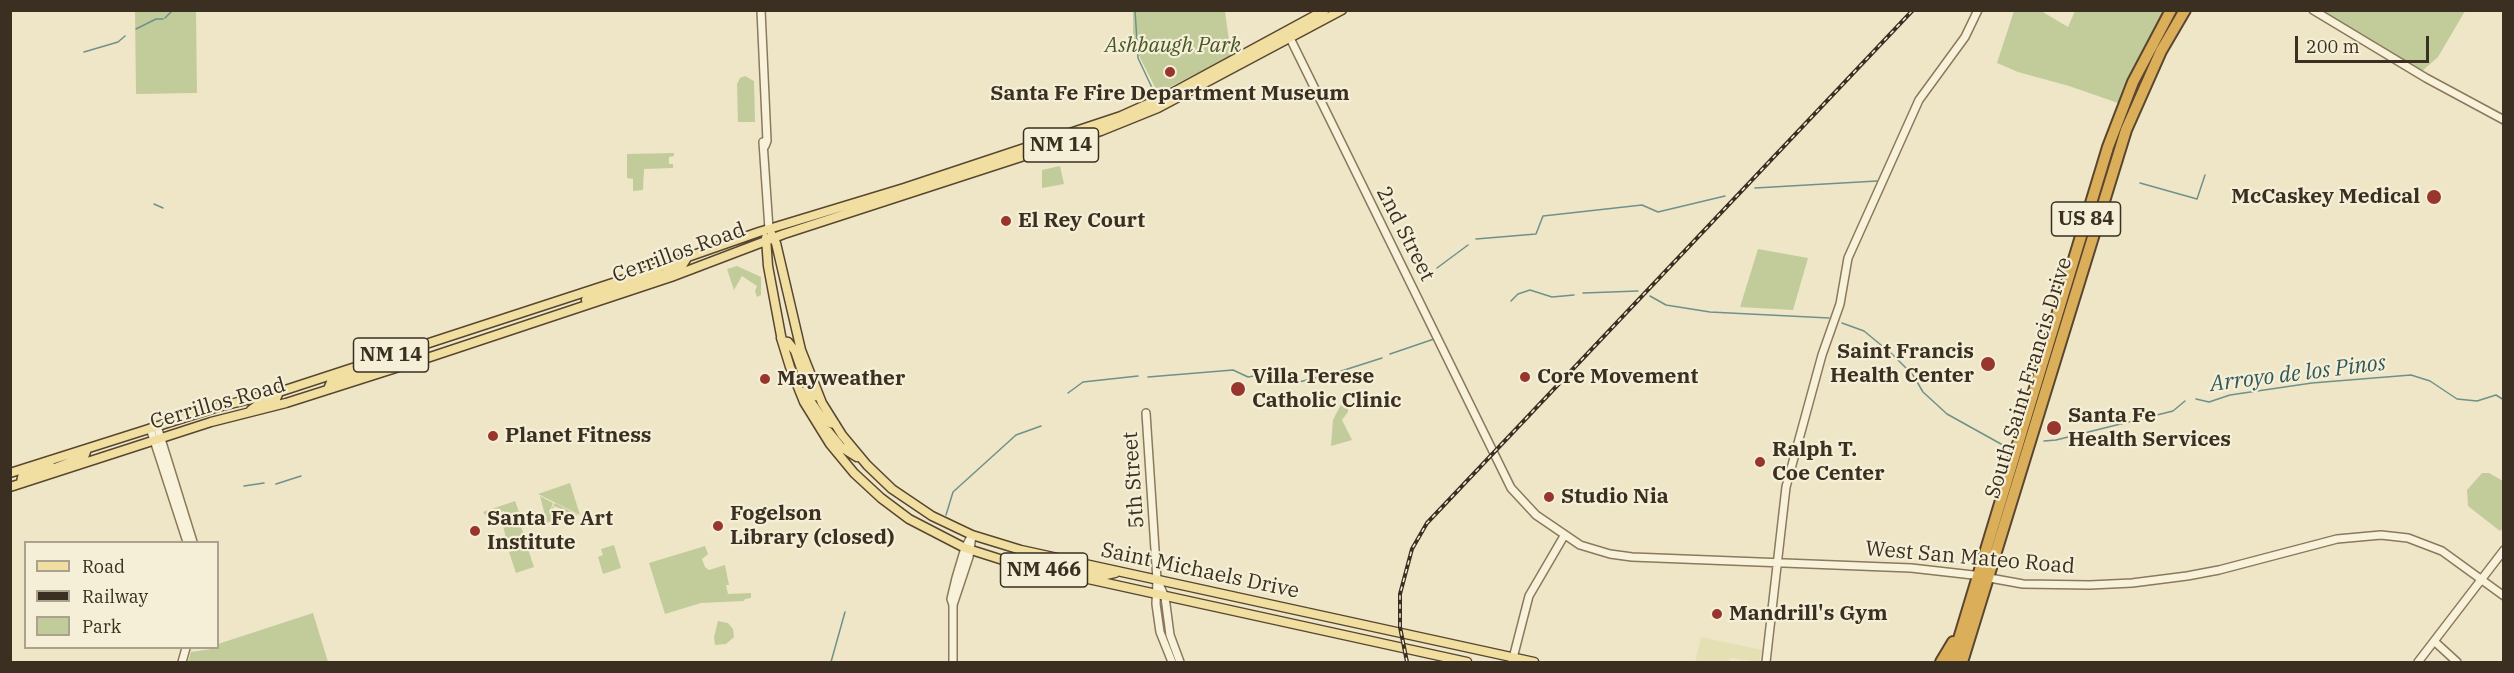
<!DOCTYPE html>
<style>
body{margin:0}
#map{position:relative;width:2514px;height:673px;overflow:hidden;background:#eee6c7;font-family:"IBM Plex Serif",serif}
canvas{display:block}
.frame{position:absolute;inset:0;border:12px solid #3a2f20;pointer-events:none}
.legend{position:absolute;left:24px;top:541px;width:195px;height:108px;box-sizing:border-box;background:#f5efd7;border:2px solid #aaa28e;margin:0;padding:8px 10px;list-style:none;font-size:18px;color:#3a2f20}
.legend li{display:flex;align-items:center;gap:12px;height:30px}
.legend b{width:30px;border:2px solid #aaa28e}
.scale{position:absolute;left:2295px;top:36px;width:134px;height:27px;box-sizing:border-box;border:3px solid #3a2f20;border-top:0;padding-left:8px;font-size:18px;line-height:21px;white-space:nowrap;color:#3a2f20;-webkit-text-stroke:4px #f5efd7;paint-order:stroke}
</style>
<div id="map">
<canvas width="2514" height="673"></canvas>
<div class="frame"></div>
<ul class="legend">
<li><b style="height:8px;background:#f0dfa0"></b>Road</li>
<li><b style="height:8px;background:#3a2f20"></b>Railway</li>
<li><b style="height:16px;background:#c2cc9b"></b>Park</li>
</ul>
<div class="scale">200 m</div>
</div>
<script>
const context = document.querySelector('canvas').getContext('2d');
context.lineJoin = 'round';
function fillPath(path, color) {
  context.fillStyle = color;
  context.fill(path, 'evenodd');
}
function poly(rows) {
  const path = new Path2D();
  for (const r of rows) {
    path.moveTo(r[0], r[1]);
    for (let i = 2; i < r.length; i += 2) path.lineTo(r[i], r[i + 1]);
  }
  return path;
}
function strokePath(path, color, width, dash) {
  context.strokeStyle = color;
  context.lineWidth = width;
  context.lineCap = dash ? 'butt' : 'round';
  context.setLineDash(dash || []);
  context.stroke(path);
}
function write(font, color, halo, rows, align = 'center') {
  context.font = font + ' "IBM Plex Serif",serif';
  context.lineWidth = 4.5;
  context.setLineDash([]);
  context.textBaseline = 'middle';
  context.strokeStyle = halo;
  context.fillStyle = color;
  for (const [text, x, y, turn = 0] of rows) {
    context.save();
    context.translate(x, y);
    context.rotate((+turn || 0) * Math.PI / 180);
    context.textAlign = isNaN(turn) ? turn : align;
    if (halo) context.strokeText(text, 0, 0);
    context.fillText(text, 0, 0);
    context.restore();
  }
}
const farmland = poly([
 [1701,637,1762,650,1759,662,1730,658,1729,662,1695,662]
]);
const green = poly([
 [135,11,196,11,197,93,136,94],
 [1133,11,1225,11,1231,56,1158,93,1133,44],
 [2014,11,2041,11,2068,27,2075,11,2168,11,2121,104,2069,86,2018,72,1997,63],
 [2319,11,2465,11,2438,57,2421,72],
 [745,76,754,81,755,122,738,122,737,84,740,78],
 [674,153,674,156,669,157,669,164,673,164,673,168,644,169,643,190,633,191,633,179,627,178,627,154],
 [1060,166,1064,184,1042,188,1042,170],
 [1758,249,1808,258,1793,310,1740,307],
 [737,266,761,277,761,295,757,297,755,291,757,286,742,276,734,290,727,269],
 [1344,404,1348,407,1348,412,1342,420,1352,440,1331,446,1333,420,1340,406],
 [2482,473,2489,473,2503,481,2503,528,2500,531,2468,506,2467,490],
 [570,483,580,515,538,494],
 [540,496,553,503,550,511,555,503,578,515,560,521,558,516,561,509,554,506,551,513,553,521,547,523],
 [515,501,522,520,519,522,528,544,509,550,502,522,507,520,504,511,487,517,483,512],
 [614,545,621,568,603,574,598,557,603,555,601,549],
 [527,546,534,567,516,573,509,552],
 [705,546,708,554,702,559,705,567,709,570,725,565,729,585,726,585,728,594,751,593,751,598,745,599,744,601,701,603,665,614,649,563],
 [313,613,328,662,188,662,191,652,218,648,218,644],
 [718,621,728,623,733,629,734,637,726,644,715,645,714,637]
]);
const stream = poly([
 [1135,10,1138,58,1154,92],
 [165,18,173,10],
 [136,29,156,19,163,19],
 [84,52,118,42,125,36],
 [2140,183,2197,199,2205,175],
 [1755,188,1877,181],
 [154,204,163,208],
 [1476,239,1536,234,1543,216,1642,205,1658,212,1725,196],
 [1437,268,1468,245],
 [1583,293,1638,291],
 [1650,296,1666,305,1710,312,1829,318],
 [1511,301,1518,294,1530,290,1552,297,1574,295],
 [1842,323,1864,331,1892,354,1913,375,1923,392,1947,414,2010,449],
 [1390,354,1434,339],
 [1335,373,1382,358],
 [1148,377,1233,370,1248,377,1266,374,1299,382,1326,375],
 [1068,393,1083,382,1138,376],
 [2196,399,2209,402,2230,395,2312,383,2411,375,2430,381,2457,399,2477,401,2496,395,2504,400],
 [2044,441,2056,440,2173,411,2185,401],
 [276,484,301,476],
 [244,486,264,483],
 [946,515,953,492,1016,435,1041,426],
 [831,662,845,612]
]);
const minor = poly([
 [761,10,767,141,765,146],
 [2313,10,2426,78,2504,120],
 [1288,34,1511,488,1536,515,1580,545,1610,554,1632,557,1911,568,1973,575,2023,584,2090,585,2132,583,2187,576,2219,570,2337,539,2381,535,2408,538,2442,551,2504,596],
 [763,142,769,229],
 [1146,413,1157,580,1156,604,1160,632,1172,662],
 [157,426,193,542],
 [150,428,187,542],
 [972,535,969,557,953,605,951,599,956,578,965,548,972,535],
 [1158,582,1165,597,1170,635,1180,662],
 [953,605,953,662],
 [2434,641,2457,662],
 [182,662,186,648],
 [1512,662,1529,596,1564,536],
 [1766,662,1786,487,1822,355,1840,304,1848,258,1919,100,1965,37,1978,10],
 [2418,662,2504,550]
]);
const major = poly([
 [772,235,776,243,801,350,822,403,842,435,867,465,892,489,932,516,972,535,1021,550,1534,662],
 [766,238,768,266,782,341,790,367,804,402,830,444,854,473,881,498,909,519,965,548,1006,561,1467,662],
 [655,278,682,266,687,258],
 [627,291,630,284,658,272],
 [586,300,621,287,625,279],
 [781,338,782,341,788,342,795,351,807,386,816,396],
 [365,373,403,358,406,350],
 [328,389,331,382,359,372,369,366],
 [804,392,825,422,835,424],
 [251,410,259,404,276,399,279,392],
 [821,429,828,431,841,447,857,457],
 [47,471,84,457,87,449],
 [10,473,218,407,279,392,625,279,759,232,904,188,1121,116,1170,94,1325,10],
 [21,483,22,477,50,465],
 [10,487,211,422,286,403,421,360,671,277,784,234,1101,131,1158,108,1342,10],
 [1038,565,1050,565,1070,569,1078,562],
 [1075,577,1079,572,1086,570,1106,575,1115,573]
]);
const highway = poly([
 [1941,662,1953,642],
 [1952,662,2108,147,2133,82,2171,10],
 [1962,662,2126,130,2161,51,2185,10]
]);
const rail = poly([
 [1407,662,1400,627,1400,594,1412,549,1427,523,1913,10]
]);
const markers = [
 [1170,72,6,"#98362d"],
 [2434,197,8,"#98362d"],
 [1006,221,6,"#98362d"],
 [1988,364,8,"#98362d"],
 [1525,377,6,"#98362d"],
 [765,379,6,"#98362d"],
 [1238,389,8,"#98362d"],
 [2054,428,8,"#98362d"],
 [493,436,6,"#98362d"],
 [1760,462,6,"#98362d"],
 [1549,497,6,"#98362d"],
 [718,526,6,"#98362d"],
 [475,531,6,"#98362d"],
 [1717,614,6,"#98362d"]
];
const shields = [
 [1061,145,75],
 [2086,219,69],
 [391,355,75],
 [1044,570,87]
];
const shieldNames = [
 ["NM 14",1061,145],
 ["US 84",2086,219],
 ["NM 14",391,355],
 ["NM 466",1044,570]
];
const parkNames = [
 ["Ashbaugh Park",1173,46]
];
const poiNames = [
 ["Santa Fe Fire Department Museum",1170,94,"center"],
 ["McCaskey Medical",2420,197,"right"],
 ["El Rey Court",1018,221],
 ["Saint Francis",1974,352,"right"],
 ["Health Center",1974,376,"right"],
 ["Villa Terese",1252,377],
 ["Catholic Clinic",1252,401],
 ["Core Movement",1537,377],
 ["Mayweather",777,379],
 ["Santa Fe",2068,416],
 ["Health Services",2068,440],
 ["Planet Fitness",505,436],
 ["Ralph T.",1772,450],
 ["Coe Center",1772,474],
 ["Studio Nia",1561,497],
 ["Fogelson",730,514],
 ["Library (closed)",730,538],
 ["Santa Fe Art",487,519],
 ["Institute",487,543],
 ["Mandrill's Gym",1729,614]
];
const streetNames = [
 ["2nd Street",1405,234,63],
 ["Cerrillos Road",679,253,-20],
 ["South Saint Francis Drive",2029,378,-73],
 ["Cerrillos Road",218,404,-16],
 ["5th Street",1134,480,-94],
 ["West San Mateo Road",1970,558,5],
 ["Saint Michaels Drive",1200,571,12]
];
const waterNames = [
 ["Arroyo de los Pinos",2298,374,-7]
];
fillPath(farmland, '#e4e0b4');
fillPath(green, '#c2cc9b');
strokePath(stream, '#6e918b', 1.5);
strokePath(minor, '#8a795c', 10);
strokePath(major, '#584630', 11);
strokePath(highway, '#584630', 14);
strokePath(minor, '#f9f2da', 7);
strokePath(major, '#f0dfa0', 8);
strokePath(highway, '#dbae5a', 10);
strokePath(rail, '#3a2f20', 4);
strokePath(rail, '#f5efd7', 1.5, [4.5]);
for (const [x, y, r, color] of markers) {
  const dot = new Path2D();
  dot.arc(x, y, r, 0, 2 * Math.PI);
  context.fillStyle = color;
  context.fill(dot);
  strokePath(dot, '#f5efd7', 2);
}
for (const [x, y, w] of shields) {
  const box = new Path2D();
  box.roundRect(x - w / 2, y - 17, w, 34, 4.5);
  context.fillStyle = '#f5efd7';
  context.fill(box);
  strokePath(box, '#3a2f20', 1.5);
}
write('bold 20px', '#3a2f20', null, shieldNames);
write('italic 21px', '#465627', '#f5efd7', parkNames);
write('bold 21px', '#3a2f20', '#f5efd7', poiNames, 'left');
write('21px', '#3a2f20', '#f5efd7', streetNames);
write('italic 22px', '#2f585a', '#f5efd7', waterNames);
</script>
